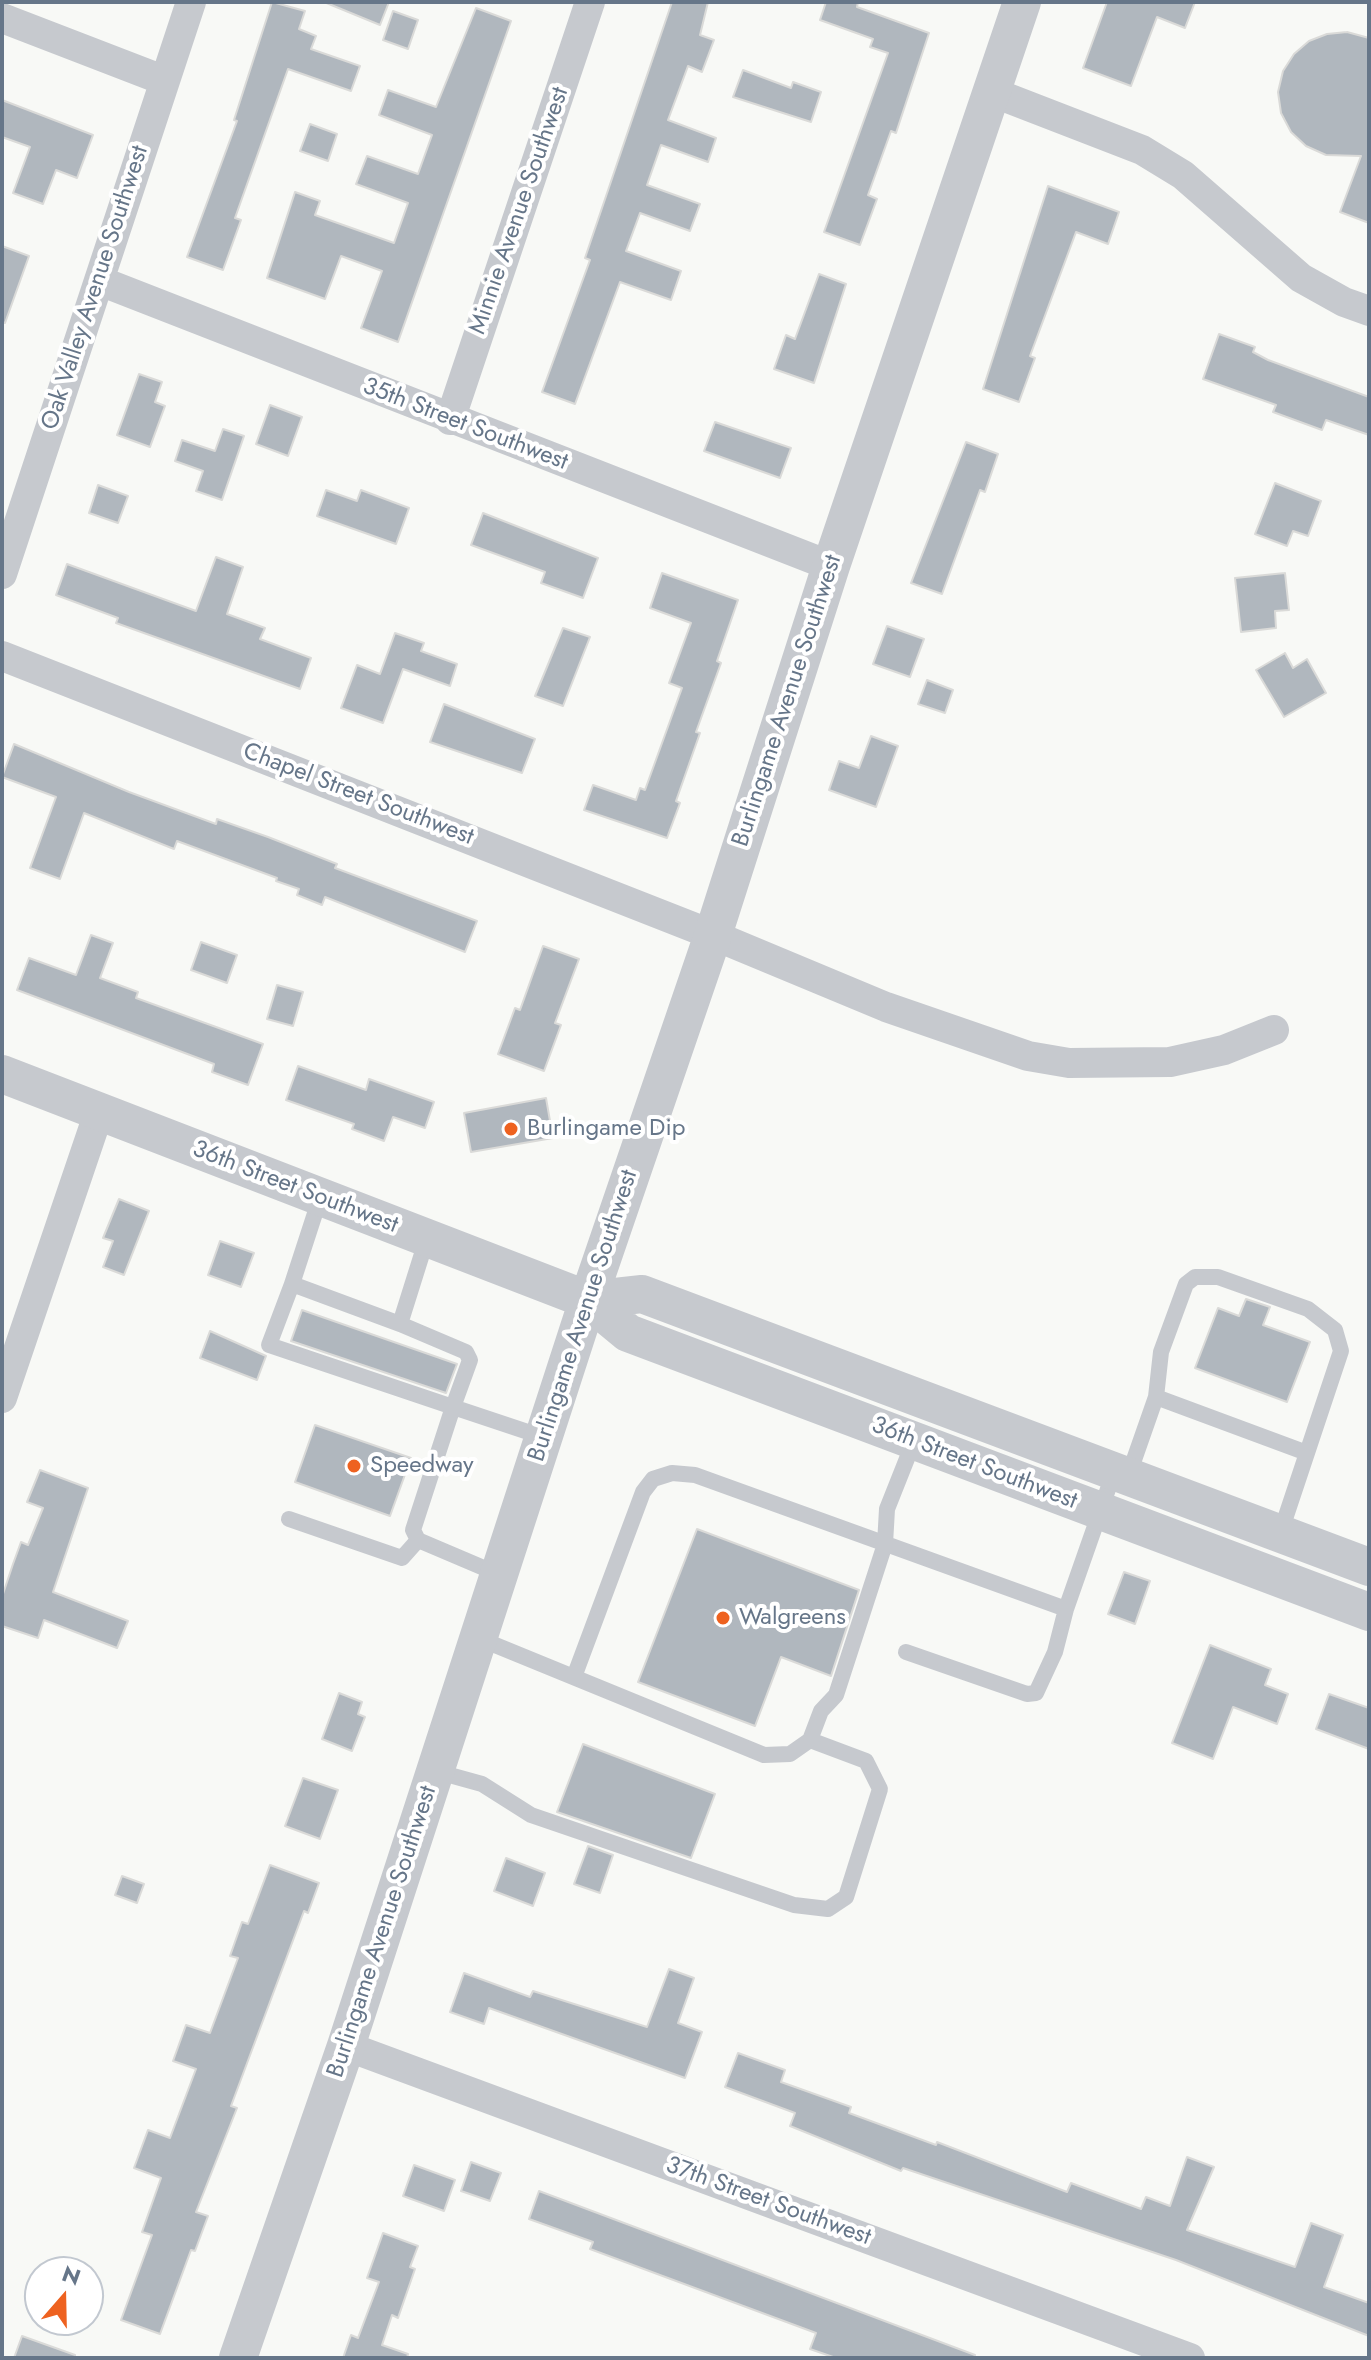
<!DOCTYPE html>
<style>
body{margin:0}
#map{position:relative;width:1371px;height:2360px;overflow:hidden;background:#f8f9f6;font-family:Jost,sans-serif}
canvas{display:block}
.frame{position:absolute;inset:0;border:4px solid #667689;pointer-events:none}
.north{position:absolute;left:24px;top:2256px;width:80px;height:80px;box-sizing:border-box;background:#fff;border:2px solid #c2c8d0;border-radius:50%;rotate:20deg;font-size:22px;font-weight:700;line-height:32px;text-align:center;color:#667689}
.north::after{content:'';display:block;margin:auto;width:28px;height:36px;background:#ee6220;clip-path:polygon(50% 0,100% 100%,50% 72%,0 100%)}
</style>
<div id="map">
<canvas width="1371" height="2360"></canvas>
<div class="frame"></div>
<div class="north">N</div>
</div>
<script>
const context = document.querySelector('canvas').getContext('2d');
context.lineJoin = 'round';
function fillPath(path, color) {
  context.fillStyle = color;
  context.fill(path, 'evenodd');
}
function poly(rows) {
  const path = new Path2D();
  for (const r of rows) {
    path.moveTo(r[0], r[1]);
    for (let i = 2; i < r.length; i += 2) path.lineTo(r[i], r[i + 1]);
  }
  return path;
}
function strokePath(path, color, width, dash) {
  context.strokeStyle = color;
  context.lineWidth = width;
  context.lineCap = dash ? 'butt' : 'round';
  context.setLineDash(dash || []);
  context.stroke(path);
}
function write(font, color, halo, rows, align = 'center') {
  context.font = font + ' Jost,sans-serif';
  context.lineWidth = 8;
  context.setLineDash([]);
  context.textBaseline = 'middle';
  context.strokeStyle = halo;
  context.fillStyle = color;
  for (const [text, x, y, turn = 0] of rows) {
    context.save();
    context.translate(x, y);
    context.rotate((+turn || 0) * Math.PI / 180);
    context.textAlign = isNaN(turn) ? turn : align;
    if (halo) context.strokeText(text, 0, 0);
    context.fillText(text, 0, 0);
    context.restore();
  }
}
const building = poly([
 [272,2,305,11,299,29,316,36,311,49,360,66,351,91,288,69,235,218,241,220,223,270,187,257,237,121,234,120,272,2],
 [324,2,389,2,380,25,324,2],
 [672,2,708,2,700,35,714,40,702,72,688,66,668,120,716,138,708,162,661,145,647,185,700,204,690,231,640,213,626,251,681,271,671,300,620,282,575,404,542,392,590,260,585,258,672,2],
 [826,2,858,2,857,7,929,33,896,133,891,131,868,195,877,199,860,245,824,232,888,53,870,47,873,39,820,20,826,2],
 [1107,2,1195,2,1185,28,1157,17,1131,86,1083,68,1107,2],
 [476,8,511,21,398,342,361,328,382,271,341,256,325,299,267,278,295,192,320,201,315,215,394,243,408,203,356,184,367,156,418,174,432,135,379,115,388,90,436,107,476,8],
 [393,11,418,20,408,49,383,40,393,11],
 [1347,32,1369,38,1369,223,1340,212,1361,156,1326,155,1306,146,1291,132,1281,113,1278,92,1283,71,1294,54,1309,41,1327,34,1347,32],
 [743,70,791,88,793,82,821,92,811,122,733,97,743,70],
 [2,100,93,135,77,178,56,170,43,204,13,193,30,147,2,137,2,100],
 [310,124,337,134,328,161,300,151,310,124],
 [1048,186,1119,212,1108,244,1076,232,1030,356,1035,358,1019,402,983,389,1048,186],
 [2,246,29,256,5,323,2,322,2,246],
 [819,274,846,284,814,383,774,369,786,335,795,339,819,274],
 [1219,334,1255,347,1253,352,1268,360,1369,397,1369,435,1326,420,1322,430,1273,412,1276,405,1203,379,1219,334],
 [139,374,162,382,155,402,165,406,150,447,117,435,139,374],
 [270,405,302,417,288,456,256,444,270,405],
 [715,422,791,448,780,478,704,451,715,422],
 [223,429,244,436,222,500,196,491,203,471,175,461,182,440,215,451,223,429],
 [966,442,998,454,985,492,980,490,942,594,911,583,966,442],
 [1275,483,1321,501,1308,536,1293,531,1287,546,1255,534,1275,483],
 [98,485,128,496,118,523,89,513,98,485],
 [326,490,357,501,361,490,409,508,396,544,317,516,326,490],
 [483,513,598,558,583,598,541,583,545,572,471,545,483,513],
 [216,557,243,567,227,614,265,628,260,639,311,658,300,689,116,623,118,618,56,595,67,564,196,611,216,557],
 [662,573,738,600,717,661,721,663,696,732,700,733,676,801,680,803,667,838,584,810,593,785,636,800,640,788,645,790,682,688,669,683,691,623,650,608,662,573],
 [1285,573,1289,610,1275,611,1276,628,1241,632,1235,578,1285,573],
 [887,626,924,639,910,677,873,664,887,626],
 [563,628,590,637,563,706,535,696,563,628],
 [395,633,424,643,421,651,457,664,450,686,403,669,383,723,341,708,357,665,380,674,395,633],
 [1285,653,1293,668,1307,659,1326,693,1284,717,1256,670,1285,653],
 [927,680,953,690,945,713,918,704,927,680],
 [444,704,535,739,522,773,430,742,444,704],
 [871,736,898,746,876,807,829,790,839,761,859,768,871,736],
 [14,744,129,792,216,824,217,819,268,837,337,864,335,868,477,921,465,952,325,897,322,905,297,895,299,889,276,881,277,878,177,841,174,849,84,813,60,879,30,868,56,797,2,777,14,744],
 [91,935,113,943,100,978,138,992,136,998,263,1044,248,1085,212,1072,214,1064,17,990,29,958,76,975,91,935],
 [201,942,237,955,227,983,191,970,201,942],
 [543,946,579,959,555,1023,561,1025,544,1071,498,1054,515,1008,520,1010,543,946],
 [277,985,303,992,293,1026,267,1019,277,985],
 [298,1066,366,1090,369,1079,434,1102,425,1128,393,1117,384,1141,352,1129,354,1124,286,1100,298,1066],
 [546,1098,553,1138,471,1152,464,1113,546,1098],
 [119,1199,149,1211,124,1275,103,1267,113,1241,103,1238,119,1199],
 [220,1241,254,1253,241,1287,208,1275,220,1241],
 [1246,1299,1270,1307,1263,1325,1310,1342,1287,1402,1195,1368,1218,1308,1239,1316,1246,1299],
 [302,1310,457,1364,446,1393,291,1341,302,1310],
 [210,1331,266,1356,257,1380,200,1358,210,1331],
 [315,1425,411,1458,390,1516,295,1482,315,1425],
 [40,1470,88,1488,53,1592,128,1621,117,1648,44,1620,38,1638,2,1626,2,1597,13,1564,21,1542,28,1545,43,1508,27,1502,40,1470],
 [697,1529,859,1590,831,1676,781,1657,755,1726,638,1682,697,1529],
 [1124,1572,1150,1581,1135,1624,1108,1614,1124,1572],
 [1210,1645,1271,1669,1265,1685,1288,1694,1277,1724,1233,1707,1213,1759,1172,1743,1210,1645],
 [339,1693,362,1702,358,1714,365,1717,352,1751,322,1739,339,1693],
 [1329,1694,1369,1708,1369,1749,1316,1729,1329,1694],
 [583,1744,715,1794,691,1858,557,1812,583,1744],
 [303,1778,338,1790,320,1839,285,1826,303,1778],
 [588,1846,613,1855,600,1893,574,1884,588,1846],
 [506,1858,545,1873,533,1906,494,1891,506,1858],
 [270,1865,319,1883,308,1913,304,1911,231,2106,237,2108,196,2212,208,2216,195,2251,191,2250,160,2334,121,2320,152,2235,142,2232,161,2178,134,2168,148,2130,170,2138,196,2069,173,2061,186,2025,210,2033,238,1958,230,1956,242,1922,248,1924,270,1865],
 [122,1876,144,1884,137,1903,115,1895,122,1876],
 [669,1969,694,1978,678,2023,702,2032,685,2078,489,2008,484,2024,450,2012,464,1973,530,1997,533,1991,647,2027,669,1969],
 [738,2053,785,2070,781,2082,851,2107,849,2113,936,2145,937,2142,1067,2192,1071,2183,1141,2209,1146,2197,1170,2206,1187,2157,1214,2167,1187,2230,1295,2267,1311,2223,1343,2235,1324,2287,1369,2303,1369,2336,1176,2260,903,2168,901,2171,790,2126,795,2113,725,2087,738,2053],
 [471,2162,501,2173,490,2201,461,2191,471,2162],
 [414,2165,455,2180,444,2211,403,2196,414,2165],
 [539,2191,975,2355,974,2358,836,2358,810,2349,816,2333,590,2249,593,2242,529,2219,539,2191],
 [383,2233,418,2246,410,2267,415,2269,398,2318,392,2315,382,2345,408,2354,407,2358,343,2358,351,2335,358,2338,379,2282,367,2278,383,2233],
 [22,2336,75,2355,75,2358,14,2358,22,2336]
]);
const service = poly([
 [320,1198,292,1284,400,1324],
 [292,1284,269,1345,453,1407,470,1360,466,1352,400,1324,427,1238],
 [1156,1397,1307,1453],
 [1128,1477,1156,1397,1161,1352,1186,1284,1195,1277,1218,1277,1308,1309,1335,1330,1341,1351,1280,1534],
 [289,1519,402,1558,418,1540],
 [498,1574,418,1540,413,1530,453,1407,543,1437],
 [478,1638,764,1755,790,1754,810,1740,821,1711,836,1695,885,1544,887,1509,914,1441],
 [906,1652,1027,1694,1036,1693,1055,1652,1066,1609],
 [574,1677,643,1492,653,1479,672,1473,695,1475,1066,1609,1114,1472],
 [435,1771,482,1784,531,1815,794,1905,828,1909,846,1897,880,1789,866,1761,810,1740]
]);
const minor = poly([
 [2,18,163,80],
 [992,92,1142,150,1183,175,1301,278,1344,302,1369,311],
 [100,281,831,566],
 [450,420,590,2],
 [2,574,191,2],
 [2,656,713,935,886,1007,1028,1056,1069,1063,1170,1062,1224,1050,1274,1030],
 [2,1398,99,1112],
 [346,2046,1190,2358]
]);
const tertiary = poly([
 [2,1074,588,1300,628,1333,1369,1612],
 [588,1300,642,1294,1369,1567],
 [238,2358,346,2046,588,1300,713,935,831,566,1022,2]
]);
const markers = [
 [511,1129,8,"#ee6220"],
 [354,1466,8,"#ee6220"],
 [723,1618,8,"#ee6220"]
];
const streetNames = [
 ["Minnie Avenue Southwest",520,211,-71],
 ["Oak Valley Avenue Southwest",96,288,-72],
 ["35th Street Southwest",465,425,21],
 ["Burlingame Avenue Southwest",788,701,-72],
 ["Chapel Street Southwest",358,795,21],
 ["36th Street Southwest",295,1188,21],
 ["Burlingame Avenue Southwest",584,1316,-72],
 ["36th Street Southwest",974,1464,21],
 ["Burlingame Avenue Southwest",383,1932,-72],
 ["37th Street Southwest",768,2202,20]
];
const poiNames = [
 ["Burlingame Dip",527,1129],
 ["Speedway",370,1466],
 ["Walgreens",739,1618]
];
fillPath(building, '#b0b7be');
strokePath(building, '#dadad8', 2);
strokePath(service, '#c6c9ce', 16);
strokePath(minor, '#c6c9ce', 30);
strokePath(tertiary, '#c6c9ce', 38);
for (const [x, y, r, color] of markers) {
  const dot = new Path2D();
  dot.arc(x, y, r, 0, 2 * Math.PI);
  context.fillStyle = color;
  context.fill(dot);
  strokePath(dot, '#fff', 3);
}
write('24px', '#667689', '#fff', streetNames);
write('24px', '#667689', '#fff', poiNames, 'left');
</script>
